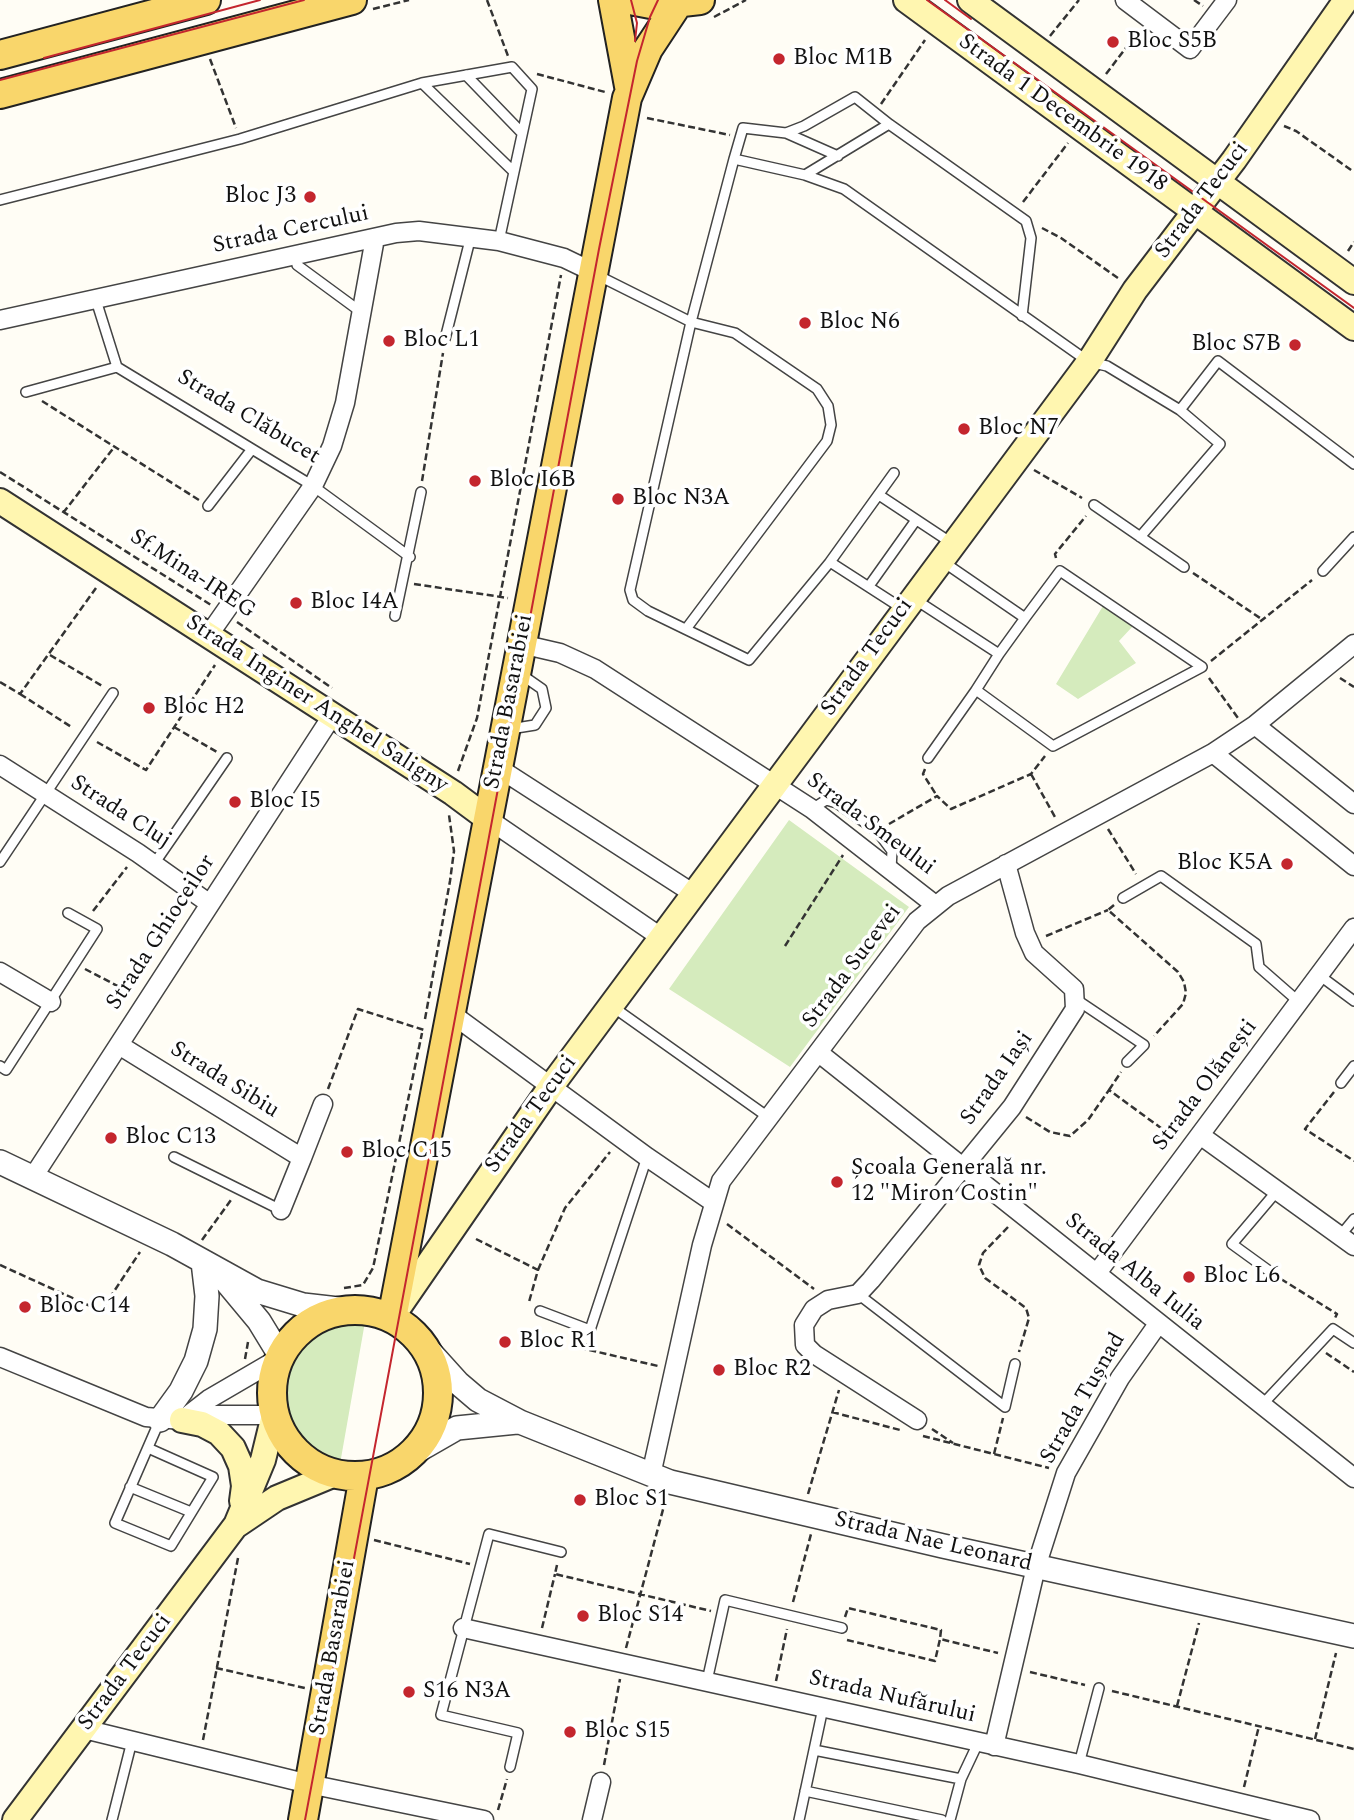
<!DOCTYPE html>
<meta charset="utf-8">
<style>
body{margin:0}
canvas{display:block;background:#fffdf5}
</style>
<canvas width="1354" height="1820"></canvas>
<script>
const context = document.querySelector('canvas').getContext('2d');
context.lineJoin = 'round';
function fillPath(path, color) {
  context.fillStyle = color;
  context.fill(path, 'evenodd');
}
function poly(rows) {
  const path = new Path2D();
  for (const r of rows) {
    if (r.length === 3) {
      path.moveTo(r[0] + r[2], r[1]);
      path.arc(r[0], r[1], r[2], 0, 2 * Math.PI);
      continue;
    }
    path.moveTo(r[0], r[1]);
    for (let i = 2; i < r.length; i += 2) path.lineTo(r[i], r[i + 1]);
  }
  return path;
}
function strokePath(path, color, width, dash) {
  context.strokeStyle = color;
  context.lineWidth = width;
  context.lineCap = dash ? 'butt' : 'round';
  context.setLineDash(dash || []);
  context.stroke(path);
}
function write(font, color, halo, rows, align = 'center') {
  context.font = font + ' Spectral,serif';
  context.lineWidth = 7;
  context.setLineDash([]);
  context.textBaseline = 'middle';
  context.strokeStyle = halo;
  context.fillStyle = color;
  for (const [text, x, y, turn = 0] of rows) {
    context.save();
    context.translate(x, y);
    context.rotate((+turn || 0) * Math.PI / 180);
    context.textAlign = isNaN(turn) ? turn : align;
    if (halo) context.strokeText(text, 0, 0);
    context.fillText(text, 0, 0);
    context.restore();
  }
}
const green = poly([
 [1103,606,1133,626,1119,641,1136,663,1078,699,1056,684],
 [789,820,909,907,790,1067,669,989],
 [365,1322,340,1464,305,1448,295,1438,284,1406,284,1386,298,1350,308,1338,323,1328,337,1323]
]);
const path = poly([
 [487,0,508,56],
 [1194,0,1203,6],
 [373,9,409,0],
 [714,17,746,0],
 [1050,36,1079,0],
 [210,59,236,128],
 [537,74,605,92],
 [1106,74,1138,32],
 [881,104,925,40],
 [647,118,730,135],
 [1284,126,1296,131,1354,172],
 [1023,202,1068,143],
 [1042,228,1061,238,1118,278],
 [1348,251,1354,242],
 [42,401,199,500],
 [1034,470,1082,498],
 [0,472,211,605],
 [422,481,443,353],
 [63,513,115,446],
 [1056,558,1055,554,1086,516],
 [1193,573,1263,620],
 [414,584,508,598],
 [237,622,332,688],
 [50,655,104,687],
 [1211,661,1312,580],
 [1209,678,1238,718],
 [1340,678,1354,687],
 [0,682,20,694,96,588],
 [20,694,73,728],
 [174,727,217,752],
 [97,742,146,770,215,665],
 [925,769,923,774,937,796],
 [458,771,477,718,561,275],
 [1031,774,1055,817],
 [889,824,937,796,951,809,1031,774,1045,756],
 [1108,829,1136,874],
 [1114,905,1108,910,1178,972,1184,982,1186,993,1183,1004,1154,1036],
 [93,911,127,867],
 [1046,936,1108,910],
 [785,946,843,855],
 [85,969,131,993],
 [425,1019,450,881,454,851,449,815],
 [328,1089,358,1009,424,1030],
 [1109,1090,1121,1072],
 [1334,1092,1305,1129,1354,1161],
 [1026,1117,1050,1132,1070,1136,1088,1120,1109,1090,1176,1139],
 [727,1224,814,1289],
 [1008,1227,983,1253,979,1265,985,1278,1026,1308,1029,1318,1019,1352],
 [476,1239,538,1270,529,1302],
 [202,1240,231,1200],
 [0,1265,101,1311,140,1252],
 [538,1270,565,1208,610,1152],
 [1281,1279,1337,1314,1335,1318],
 [344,1288,363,1285,373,1268,422,1033],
 [586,1343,585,1349,658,1366],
 [1326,1353,1354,1372],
 [245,1359,248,1342],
 [832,1412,900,1430],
 [932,1429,953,1443],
 [923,1436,1049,1468],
 [994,1454,1003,1418],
 [808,1494,839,1390],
 [374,1540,470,1564],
 [557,1565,555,1574,711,1611],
 [793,1602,811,1534],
 [845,1617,848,1608,941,1630,940,1639],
 [542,1628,555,1574],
 [847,1640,935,1661,940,1639,998,1653],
 [626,1648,665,1502],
 [216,1668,305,1688],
 [1030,1672,1085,1685],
 [776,1681,787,1629],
 [1112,1691,1354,1749],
 [1177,1706,1199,1623],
 [1315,1739,1336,1653],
 [203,1740,238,1558],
 [604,1765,620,1679],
 [1244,1787,1259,1726],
 [498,1810,507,1779]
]);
const service = poly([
 [466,75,522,133],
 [422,83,514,172],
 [786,133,838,156],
 [734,159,743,128,786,133,804,126,855,97,889,124],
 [805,175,889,124,1026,221,1031,238,1022,316],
 [0,200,240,139,422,83,512,67,532,89,499,241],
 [297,265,361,312],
 [595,274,691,322,734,159,805,175,844,189,1089,362,1107,366,1180,410,1218,361,1354,464],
 [95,297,117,367,313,486,410,557],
 [445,339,471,236],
 [26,392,117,367],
 [879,495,953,544],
 [1094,505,1184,567],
 [208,506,252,449],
 [1140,537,1220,444,1180,410],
 [830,562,894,473],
 [1323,571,1354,537],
 [869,586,916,520],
 [916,600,999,654,976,690,1053,746,1202,667,1060,571,1025,618,942,561],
 [395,616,421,492],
 [686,629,827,441,831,425,828,406,817,389,735,333,691,322,630,590,633,600,648,611,749,660,830,562,903,609],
 [999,654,1025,618],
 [510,729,535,725,546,708,542,689,519,673],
 [928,758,976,690],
 [812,809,826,800,837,803,877,831,892,851,891,869],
 [0,862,113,693],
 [154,864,227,758],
 [1123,898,1161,876,1256,944,1259,967,1299,1002],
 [1319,975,1354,1001],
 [1077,1000,1144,1045,1127,1062],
 [613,1007,768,1117],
 [0,1066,6,1070,97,929,68,913],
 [1341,1083,1354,1066],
 [174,1157,281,1210],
 [1340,1236,1354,1219],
 [1272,1273,1232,1244,1277,1191],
 [858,1294,1005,1407,1015,1364],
 [540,1311,590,1330,647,1157],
 [1261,1406,1333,1329,1354,1343],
 [148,1448,213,1477,171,1546,115,1523,159,1422],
 [130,1487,191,1512],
 [707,1681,725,1600,842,1628],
 [814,1750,961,1779],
 [1079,1764,1099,1688],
 [510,1767,518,1733,441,1715,489,1534,561,1552],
 [805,1791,942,1820],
 [112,1820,132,1741],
 [799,1820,823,1708],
 [950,1820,961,1779,978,1743]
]);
const minor = poly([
 [1125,0,1190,49,1227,0],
 [0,320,396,233,419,231,499,241,564,258,591,271],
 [208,636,313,486,332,446,345,403,375,238],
 [521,644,560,653,595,669,812,809,934,904],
 [1255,725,1354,804],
 [1213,753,1354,866],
 [0,765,138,853,210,904],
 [497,767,694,894],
 [488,819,662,938],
 [0,972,51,1002],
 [452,1014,647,1157,713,1202],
 [119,1045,302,1158,281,1210],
 [819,1053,1354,1478],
 [1200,1135,1354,1246],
 [302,1158,323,1104],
 [33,1177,332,716],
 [1097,1273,1354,928],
 [0,1357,146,1417,182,1420,217,1415,274,1415],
 [182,1420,209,1399,281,1357],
 [917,1420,814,1354,805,1345,804,1325,814,1309,828,1300,858,1294,871,1280,1012,1107,1075,1009,1074,989,1034,953,1025,933,1006,864],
 [651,1475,702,1245,721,1181,917,921,948,896,1213,753,1255,725,1354,644],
 [463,1628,1079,1764,1310,1820],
 [84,1729,309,1784,484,1820],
 [994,1746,1036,1567,1066,1473,1120,1378,1158,1324],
 [592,1820,601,1782]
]);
const tertiary = poly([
 [0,1162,172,1244,257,1291,303,1305,347,1310],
 [224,1279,259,1321,281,1357],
 [421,1342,458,1383,478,1400,520,1422,670,1482,943,1546,1354,1636],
 [160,1420,181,1391,196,1361,205,1329,207,1296,203,1262],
 [410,1455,457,1428,517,1422]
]);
const secondary = poly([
 [906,0,1354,328],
 [970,0,1354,282],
 [0,501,453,793,488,819],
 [394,1314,552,1085,1089,362,1135,290,1234,160,1346,0],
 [182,1420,202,1424,219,1433,233,1448,241,1466,244,1486,242,1501],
 [237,1525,277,1498,335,1474],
 [15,1820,236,1525,263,1460,274,1415]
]);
const primary = poly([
 [613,0,629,86],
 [630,0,656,5,700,0],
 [0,55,206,0],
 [0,94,352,0],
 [355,1393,83],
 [392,1318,627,98,648,49,677,5],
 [303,1820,364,1476]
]);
const tram = poly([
 [631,0,637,23,635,41],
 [927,0,1354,308],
 [945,0,971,19],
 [44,58,260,0],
 [0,80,304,0],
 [305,1820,599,249,637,61,650,17,658,0]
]);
const markers = [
 [1113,42,7,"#c4262e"],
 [779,59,7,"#c4262e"],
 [310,197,7,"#c4262e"],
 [805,323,7,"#c4262e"],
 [389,341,7,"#c4262e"],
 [1295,345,7,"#c4262e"],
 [964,429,7,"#c4262e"],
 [475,481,7,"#c4262e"],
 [618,499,7,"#c4262e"],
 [296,603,7,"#c4262e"],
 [149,708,7,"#c4262e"],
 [235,802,7,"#c4262e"],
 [1287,864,7,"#c4262e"],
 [111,1138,7,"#c4262e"],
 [347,1152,7,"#c4262e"],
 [837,1182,7,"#c4262e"],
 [1189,1277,7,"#c4262e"],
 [25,1307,7,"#c4262e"],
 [505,1342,7,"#c4262e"],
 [719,1370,7,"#c4262e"],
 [580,1500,7,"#c4262e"],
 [583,1616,7,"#c4262e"],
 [409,1692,7,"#c4262e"],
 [570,1732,7,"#c4262e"]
];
const poiNames = [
 ["Bloc S5B",1127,42],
 ["Bloc M1B",793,59],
 ["Bloc J3",296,197,"right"],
 ["Bloc N6",819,323],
 ["Bloc L1",403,341],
 ["Bloc S7B",1281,345,"right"],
 ["Bloc N7",978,429],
 ["Bloc I6B",489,481],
 ["Bloc N3A",632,499],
 ["Bloc I4A",310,603],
 ["Bloc H2",163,708],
 ["Bloc I5",249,802],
 ["Bloc K5A",1273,864,"right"],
 ["Bloc C13",125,1138],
 ["Bloc C15",361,1152],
 ["Școala Generală nr.",851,1169],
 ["12 \"Miron Costin\"",851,1195],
 ["Bloc L6",1203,1277],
 ["Bloc C14",39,1307],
 ["Bloc R1",519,1342],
 ["Bloc R2",733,1370],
 ["Bloc S1",594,1500],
 ["Bloc S14",597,1616],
 ["S16 N3A",423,1692],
 ["Bloc S15",584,1732]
];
const streetNames = [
 ["Strada 1 Decembrie 1918",1062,114,36],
 ["Strada Tecuci",1203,201,-53],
 ["Strada Cercului",291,231,-12],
 ["Strada Clăbucet",248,418,31],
 ["Sf.Mina-IREG",192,575,33],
 ["Strada Tecuci",868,658,-54],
 ["Strada Basarabiei",510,702,-79],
 ["Strada Inginer Anghel Saligny",316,705,33],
 ["Strada Cluj",120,813,33],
 ["Strada Smeului",870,825,37],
 ["Strada Ghioceilor",162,933,-57],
 ["Strada Sucevei",853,967,-53],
 ["Strada Iași",998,1079,-55],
 ["Strada Sibiu",224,1081,32],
 ["Strada Olănești",1206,1086,-53],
 ["Strada Tecuci",532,1115,-54],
 ["Strada Alba Iulia",1134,1273,39],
 ["Strada Tușnad",1084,1399,-60],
 ["Strada Nae Leonard",933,1543,13],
 ["Strada Basarabiei",334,1648,-80],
 ["Strada Tecuci",126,1673,-53],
 ["Strada Nufărului",892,1698,13]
];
fillPath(green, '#d5ebbd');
strokePath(service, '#444', 12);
strokePath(minor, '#444', 21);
strokePath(tertiary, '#444', 26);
strokePath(secondary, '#333', 28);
strokePath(primary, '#222', 32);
strokePath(path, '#333', 2.5, [7, 3.5]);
strokePath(service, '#fff', 9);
strokePath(minor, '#fff', 18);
strokePath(tertiary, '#fff', 23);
strokePath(secondary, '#fff6b0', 24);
strokePath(primary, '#f9d66b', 28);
strokePath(tram, '#c4262e', 2);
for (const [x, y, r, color] of markers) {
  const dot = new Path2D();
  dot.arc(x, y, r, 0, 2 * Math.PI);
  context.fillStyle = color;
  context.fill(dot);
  strokePath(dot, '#fff', 2.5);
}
write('23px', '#111', '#fff', poiNames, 'left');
write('23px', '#111', '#fff', streetNames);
</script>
